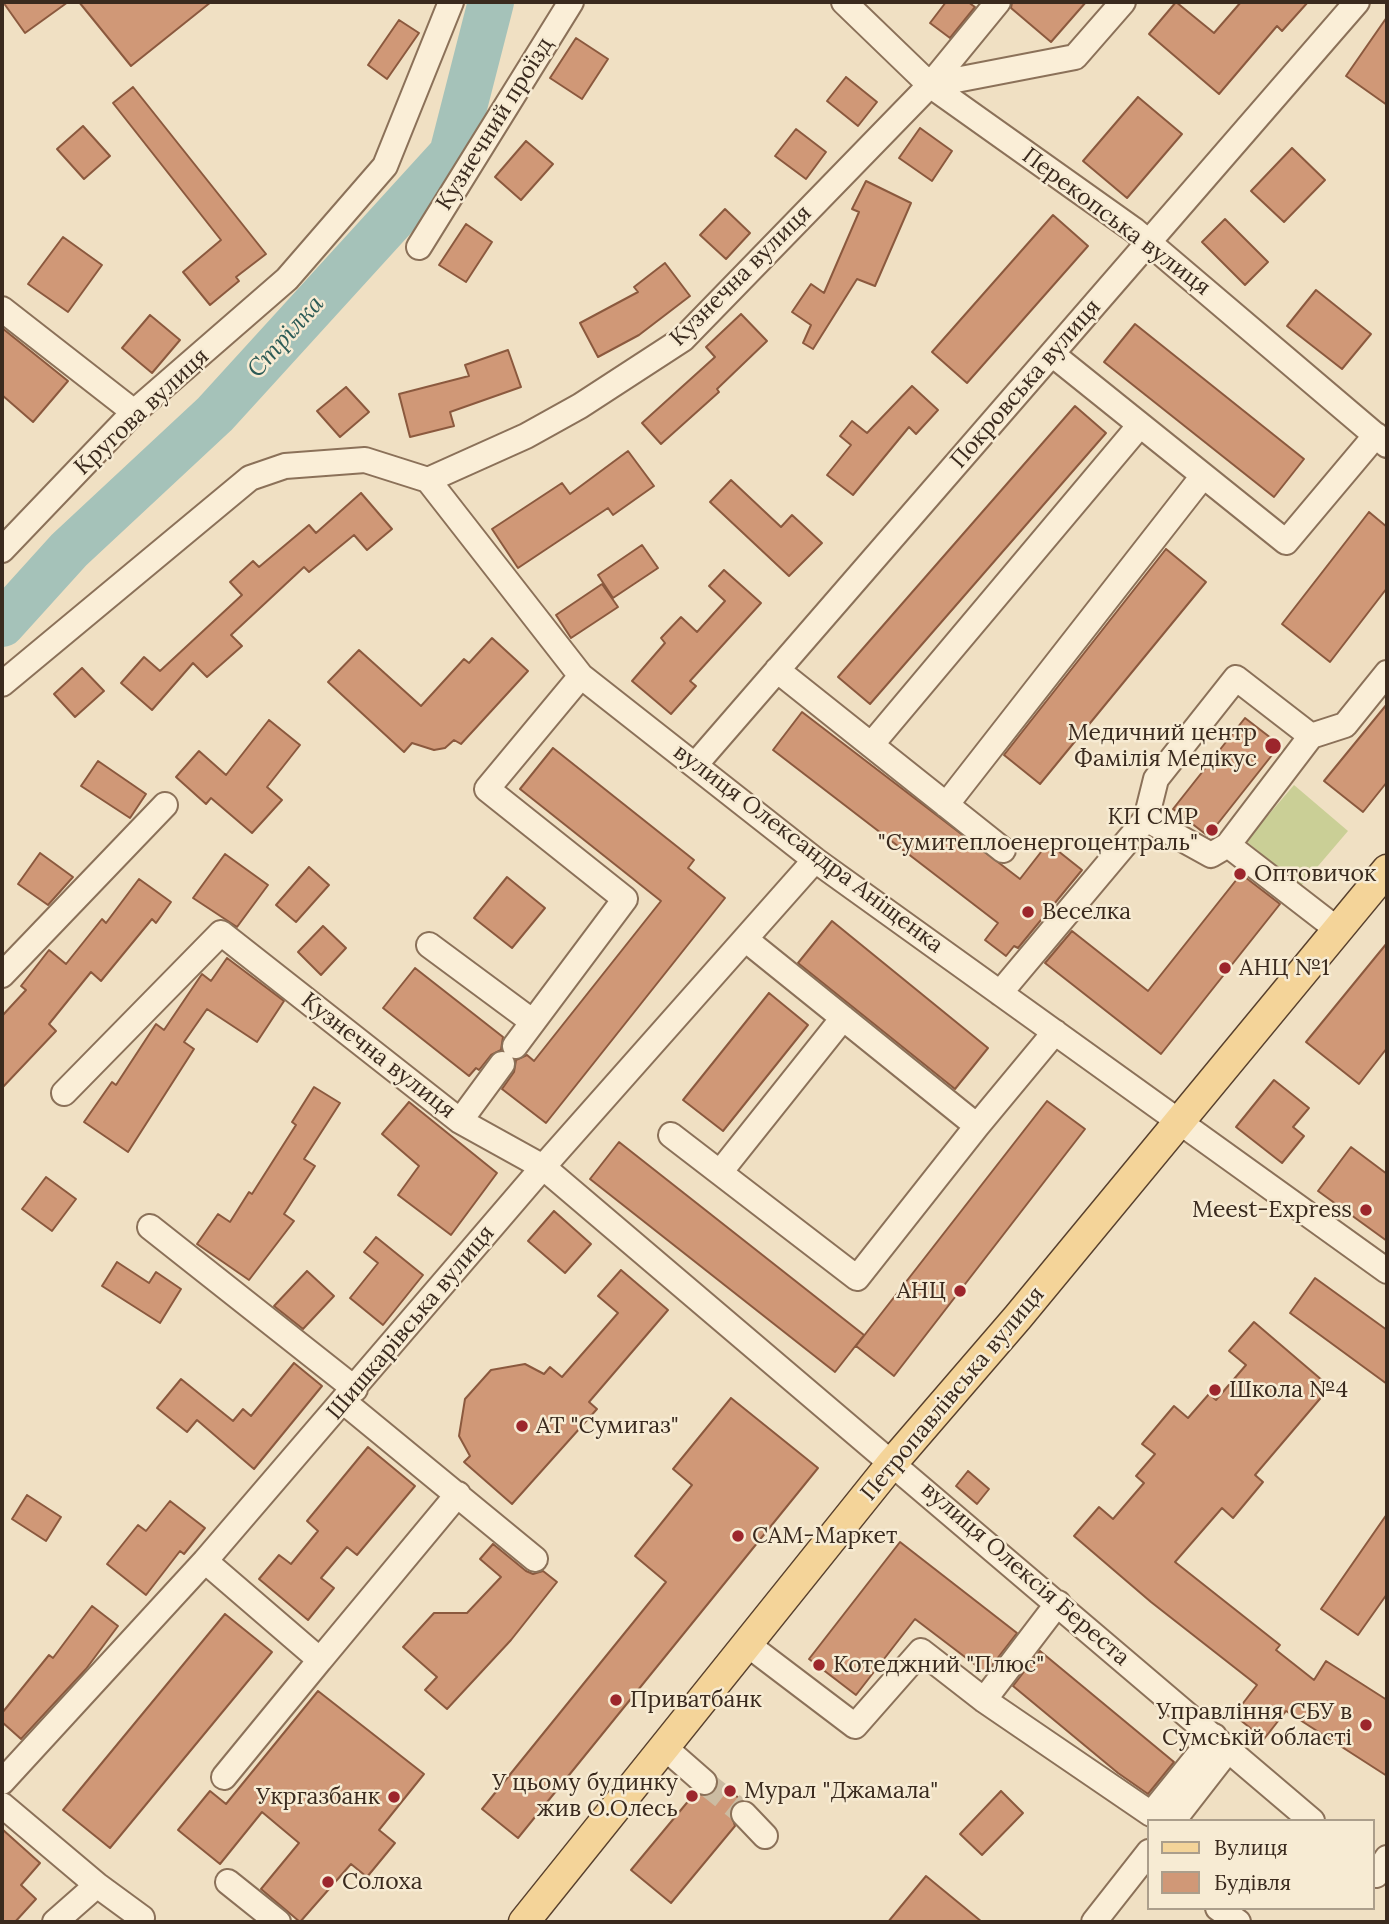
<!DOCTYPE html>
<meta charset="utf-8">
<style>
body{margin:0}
#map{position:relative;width:1389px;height:1924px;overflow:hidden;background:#f0e0c3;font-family:Lora,serif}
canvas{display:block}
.frame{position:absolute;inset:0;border:4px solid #3a2a1e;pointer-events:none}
.legend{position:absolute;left:1147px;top:1819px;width:228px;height:91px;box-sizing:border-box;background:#f7ebd3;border:2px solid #ab9e8b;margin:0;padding:9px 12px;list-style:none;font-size:21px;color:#3a2a1e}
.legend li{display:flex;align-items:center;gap:14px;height:35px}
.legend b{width:35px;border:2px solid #ab9e8b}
</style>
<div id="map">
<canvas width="1389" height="1924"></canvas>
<div class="frame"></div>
<ul class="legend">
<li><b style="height:9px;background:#f4d499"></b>Вулиця</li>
<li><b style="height:19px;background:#d09877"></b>Будівля</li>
</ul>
</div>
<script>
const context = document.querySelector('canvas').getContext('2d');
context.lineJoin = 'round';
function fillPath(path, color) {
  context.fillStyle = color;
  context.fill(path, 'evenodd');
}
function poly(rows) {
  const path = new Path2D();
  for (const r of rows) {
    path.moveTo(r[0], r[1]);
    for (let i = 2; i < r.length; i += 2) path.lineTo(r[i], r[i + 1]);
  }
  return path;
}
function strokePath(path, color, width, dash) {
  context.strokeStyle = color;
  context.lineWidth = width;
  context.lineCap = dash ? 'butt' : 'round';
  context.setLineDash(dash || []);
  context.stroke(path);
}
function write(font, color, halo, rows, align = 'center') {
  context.font = font + ' Lora,serif';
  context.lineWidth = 5;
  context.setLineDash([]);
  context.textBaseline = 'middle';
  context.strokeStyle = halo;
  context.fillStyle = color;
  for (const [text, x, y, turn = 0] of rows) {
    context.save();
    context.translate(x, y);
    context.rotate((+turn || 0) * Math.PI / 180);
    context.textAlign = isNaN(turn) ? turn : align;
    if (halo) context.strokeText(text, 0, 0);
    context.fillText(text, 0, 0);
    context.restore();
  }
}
const green = poly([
 [1294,785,1348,831,1301,886,1246,841]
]);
const river = poly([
 [2,624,69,550,215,414,452,154,491,2]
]);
const building = poly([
 [3,2,68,2,25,33,3,2],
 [79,2,211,2,131,66,79,2],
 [946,2,968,2,975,7,950,38,930,23,946,2],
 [1012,2,1086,2,1051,42,1011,8,1012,2],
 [1176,2,1214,33,1241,2,1308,2,1282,31,1277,26,1219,94,1149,34,1176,2],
 [1387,17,1387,105,1346,76,1387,17],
 [399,20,419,33,387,79,368,65,399,20],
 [576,38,608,59,582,99,550,78,576,38],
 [846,77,877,102,858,126,827,101,846,77],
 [133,87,266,254,236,277,239,281,210,305,183,272,221,240,113,103,133,87],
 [1138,97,1182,134,1127,198,1083,161,1138,97],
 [83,126,110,156,84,179,57,149,83,126],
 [920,128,952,151,932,181,899,158,920,128],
 [796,129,826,152,806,179,775,156,796,129],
 [526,141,553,164,521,200,495,177,526,141],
 [1292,148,1325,180,1284,222,1251,191,1292,148],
 [866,181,911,203,875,286,857,279,813,349,803,343,811,325,792,312,811,284,824,293,859,212,852,209,866,181],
 [725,209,750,233,726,259,700,235,725,209],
 [1053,215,1088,246,967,383,932,352,1053,215],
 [1225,219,1268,262,1245,285,1202,242,1225,219],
 [466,224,492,242,466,282,439,265,466,224],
 [63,237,102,265,68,312,28,284,63,237],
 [665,263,690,296,639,335,598,357,580,323,638,292,634,287,665,263],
 [1316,290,1371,334,1342,369,1287,326,1316,290],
 [741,314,767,341,717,389,719,392,661,444,642,423,715,357,706,347,741,314],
 [150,315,180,340,152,373,122,348,150,315],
 [1135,324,1304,459,1274,497,1104,362,1135,324],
 [2,328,68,381,33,422,2,395,2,328],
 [508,350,521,387,450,412,454,426,410,437,399,394,469,376,465,365,508,350],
 [912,386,938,410,916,434,909,427,853,495,827,475,851,445,840,436,852,421,867,433,912,386],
 [346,387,369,412,340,437,317,411,346,387],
 [1075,406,1106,433,870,704,838,677,1075,406],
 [628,451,654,486,613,515,608,508,518,568,492,529,562,483,570,494,628,451],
 [731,480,781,527,792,515,822,543,789,576,710,502,731,480],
 [361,493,392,529,367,550,354,535,309,572,304,567,231,635,242,646,207,677,193,663,152,710,121,683,144,657,160,671,242,595,230,582,253,561,259,567,309,525,316,533,361,493],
 [1369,512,1387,527,1387,588,1330,662,1282,624,1369,512],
 [642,545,658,568,613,598,598,575,642,545],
 [1166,549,1206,582,1040,784,1004,755,1166,549],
 [724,570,761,603,690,681,696,686,671,714,632,681,665,643,661,638,681,617,697,632,725,601,709,586,724,570],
 [602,584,618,607,571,638,556,615,602,584],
 [492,638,528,671,461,744,454,740,445,748,434,750,412,743,404,752,328,682,359,650,421,706,464,659,469,663,492,638],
 [82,668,104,691,75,717,54,694,82,668],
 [1387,704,1387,782,1363,812,1324,781,1387,704],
 [802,712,1020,879,1048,843,1082,870,1018,948,1014,946,1006,956,985,940,998,923,773,750,802,712],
 [1245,718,1280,745,1208,836,1173,809,1245,718],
 [269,720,300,745,267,787,282,800,252,833,211,798,206,804,176,777,199,751,226,775,269,720],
 [553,748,694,860,688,868,725,898,546,1123,502,1089,514,1072,516,1060,527,1055,534,1061,661,901,520,789,553,748],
 [98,761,146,794,130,818,81,786,98,761],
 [40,853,73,877,48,905,18,884,40,853],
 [225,854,268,885,237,927,193,898,225,854],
 [309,867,329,885,296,922,276,905,309,867],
 [1241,874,1280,904,1161,1054,1045,963,1072,931,1148,991,1241,874],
 [507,877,545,908,512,948,474,918,507,877],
 [139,879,171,902,156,923,152,919,101,981,91,972,49,1024,56,1031,2,1088,2,1016,26,990,21,986,49,950,66,964,102,919,106,923,139,879],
 [832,921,988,1048,955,1089,798,963,832,921],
 [323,926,346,948,321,975,298,952,323,926],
 [1387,943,1387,1048,1359,1084,1306,1042,1387,943],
 [227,958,284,1001,257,1042,207,1009,184,1042,194,1049,128,1152,84,1122,112,1082,116,1085,156,1024,164,1030,202,974,211,981,227,958],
 [415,968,503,1037,501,1050,491,1055,479,1070,476,1068,469,1076,383,1008,415,968],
 [769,993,808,1025,723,1131,683,1100,769,993],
 [1274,1080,1309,1108,1293,1127,1304,1136,1282,1163,1236,1127,1274,1080],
 [314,1087,340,1103,304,1159,315,1166,284,1214,294,1221,249,1280,197,1244,218,1214,230,1222,249,1192,252,1194,296,1125,292,1122,314,1087],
 [1047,1101,1085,1129,894,1376,856,1346,1047,1101],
 [409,1102,497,1173,451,1235,398,1195,419,1166,382,1134,409,1102],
 [619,1142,864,1335,835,1372,590,1179,619,1142],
 [1351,1147,1387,1174,1387,1241,1318,1191,1351,1147],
 [46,1177,76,1199,52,1231,22,1209,46,1177],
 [554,1211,591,1244,565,1273,528,1241,554,1211],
 [376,1237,423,1275,383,1325,350,1298,378,1263,364,1252,376,1237],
 [117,1262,149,1283,156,1272,181,1289,160,1323,102,1286,117,1262],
 [621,1270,668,1310,589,1402,597,1409,512,1504,464,1462,470,1456,459,1436,465,1399,491,1370,525,1364,544,1374,550,1367,562,1377,618,1313,598,1296,621,1270],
 [307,1271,334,1296,303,1329,274,1306,307,1271],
 [1315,1278,1387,1330,1387,1384,1290,1313,1315,1278],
 [1254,1322,1330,1387,1255,1475,1263,1482,1233,1518,1222,1508,1175,1562,1280,1645,1276,1650,1314,1680,1326,1661,1387,1700,1387,1776,1286,1711,1264,1739,1234,1715,1257,1685,1151,1602,1074,1536,1099,1507,1113,1519,1144,1483,1136,1476,1155,1454,1142,1444,1174,1406,1188,1418,1209,1394,1216,1400,1246,1365,1229,1351,1254,1322],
 [294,1363,322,1386,254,1469,197,1420,187,1432,157,1408,181,1379,233,1421,243,1409,251,1416,294,1363],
 [731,1398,818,1468,518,1838,482,1809,666,1582,635,1556,692,1485,673,1469,731,1398],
 [368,1447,415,1486,357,1555,347,1547,321,1578,334,1588,308,1620,259,1579,279,1555,291,1564,318,1531,307,1521,368,1447],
 [968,1471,989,1489,977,1504,956,1486,968,1471],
 [27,1495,61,1517,46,1541,12,1519,27,1495],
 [170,1501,205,1528,184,1554,180,1551,146,1595,107,1564,138,1525,146,1531,170,1501],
 [1387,1514,1387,1594,1358,1635,1321,1609,1387,1514],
 [900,1542,1017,1633,986,1673,915,1619,856,1695,809,1659,900,1542],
 [493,1544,526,1571,533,1574,543,1571,557,1582,511,1640,447,1709,425,1690,437,1677,403,1647,434,1613,467,1613,501,1577,480,1559,493,1544],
 [92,1606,118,1626,86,1669,21,1739,2,1722,2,1713,49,1655,53,1658,92,1606],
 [225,1614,272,1652,110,1848,63,1810,225,1614],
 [1040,1651,1174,1762,1148,1794,1118,1773,1013,1686,1040,1651],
 [318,1691,424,1774,379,1830,395,1843,367,1877,351,1864,300,1922,261,1889,299,1843,262,1812,220,1864,178,1830,210,1791,226,1804,318,1691],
 [718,1781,741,1800,730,1810,735,1826,671,1903,631,1870,695,1793,709,1796,716,1791,718,1781],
 [1001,1791,1023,1813,982,1855,960,1834,1001,1791],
 [2,1829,40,1863,21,1885,36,1899,15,1922,2,1922,2,1829],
 [926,1876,982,1922,888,1922,926,1876]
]);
const minorTunnel = poly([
 [704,1782,744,1814]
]);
const minor = poly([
 [844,2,930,85,1134,230,1387,445],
 [930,85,1075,57,1123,2],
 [419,247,571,2],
 [2,309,134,412],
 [1052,354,1286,542,1376,435],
 [428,480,526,436,580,406,683,339,930,85,998,2],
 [2,550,134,412,287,279,385,166,451,2],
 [777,670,1003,850],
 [2,684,250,478,285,466,365,460,428,480,581,676,815,860,1387,1271],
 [1311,736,1345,725,1387,673],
 [871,745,1140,425],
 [695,765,1357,2],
 [946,805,1203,476],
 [1146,819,1156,779,1236,678,1311,736,1228,845],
 [745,939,977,1126,1055,1032],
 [429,945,533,1022],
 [2,975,165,805],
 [1000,993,1146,819,1211,855,1228,845,1338,930],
 [515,1046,625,899,487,789,581,676],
 [64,1093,221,933,460,1121,543,1167,1312,1821],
 [460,1121,502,1064],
 [671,1135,857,1278,977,1126],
 [721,1171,843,1018],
 [150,1227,355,1389],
 [344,1402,535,1559],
 [205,1561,320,1660,458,1494],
 [747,1644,855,1726,921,1651,984,1700,1151,1814,1214,1736],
 [984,1700,1058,1603],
 [664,1747,704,1782],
 [224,1777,320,1660],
 [2,1782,205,1561,543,1167,815,860],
 [2,1805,97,1885,142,1918],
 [744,1814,765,1836],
 [1173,1821,1229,1749],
 [1376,1875,1387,1858],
 [228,1882,278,1922],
 [1218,1908,1238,1922],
 [55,1922,97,1885],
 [1094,1922,1149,1852]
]);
const major = poly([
 [524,1922,893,1462,1018,1317,1387,870]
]);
const markers = [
 [1273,746,9,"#9c262c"],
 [1212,830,7,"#9c262c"],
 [1240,874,7,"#9c262c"],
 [1028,912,7,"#9c262c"],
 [1225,968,7,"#9c262c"],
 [1366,1210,7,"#9c262c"],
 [960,1291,7,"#9c262c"],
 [1215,1390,7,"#9c262c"],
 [522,1426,7,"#9c262c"],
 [738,1536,7,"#9c262c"],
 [819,1665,7,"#9c262c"],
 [616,1700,7,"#9c262c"],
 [1366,1725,7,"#9c262c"],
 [730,1791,7,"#9c262c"],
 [692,1796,7,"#9c262c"],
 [394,1797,7,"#9c262c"],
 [328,1882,7,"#9c262c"]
];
const streetNames = [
 ["Кузнечний проїзд",495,124,-58],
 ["Перекопська вулиця",1116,222,37],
 ["Кузнечна вулиця",741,276,-45],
 ["Покровська вулиця",1026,384,-49],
 ["Кругова вулиця",142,412,-43],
 ["вулиця Олександра Аніщенка",808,849,37],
 ["Кузнечна вулиця",378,1056,38],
 ["Шишкарівська вулиця",411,1323,-50],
 ["Петропавлівська вулиця",953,1394,-50],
 ["вулиця Олексія Береста",1025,1574,41]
];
const poiNames = [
 ["Медичний центр",1257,733,"right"],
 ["Фамілія Медікус",1257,759,"right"],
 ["КП СМР",1198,817,"right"],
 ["\"Сумитеплоенергоцентраль\"",1198,843,"right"],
 ["Оптовичок",1254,874],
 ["Веселка",1042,912],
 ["АНЦ №1",1239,968],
 ["Meest-Express",1352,1210,"right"],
 ["АНЦ",946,1291,"right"],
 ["Школа №4",1229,1390],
 ["АТ \"Сумигаз\"",536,1426],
 ["САМ-Маркет",752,1536],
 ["Котеджний \"Плюс\"",833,1665],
 ["Приватбанк",630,1700],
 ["Управління СБУ в",1352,1712,"right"],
 ["Сумській області",1352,1738,"right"],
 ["У цьому будинку",678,1783,"right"],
 ["жив О.Олесь",678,1809,"right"],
 ["Мурал \"Джамала\"",744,1791],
 ["Укргазбанк",380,1797,"right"],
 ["Солоха",342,1882]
];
const waterNames = [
 ["Стрілка",286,337,-48]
];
fillPath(green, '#cacf96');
strokePath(river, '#a5c2b9', 46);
fillPath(building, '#d09877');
strokePath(building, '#8b593e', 2);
strokePath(minorTunnel, '#ccbca2', 24, [24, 12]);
strokePath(minor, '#8b7159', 28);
strokePath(major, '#58402d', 33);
strokePath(minor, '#faeed7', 24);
strokePath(major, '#f4d499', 30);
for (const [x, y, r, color] of markers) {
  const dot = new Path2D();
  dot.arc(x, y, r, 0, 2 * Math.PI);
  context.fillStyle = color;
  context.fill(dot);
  strokePath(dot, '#f7ebd3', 2.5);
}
write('23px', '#3a2a1e', '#f7ebd3', streetNames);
write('23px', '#3a2a1e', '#f7ebd3', poiNames, 'left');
write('italic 24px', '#2c5b56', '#f7ebd3', waterNames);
</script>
